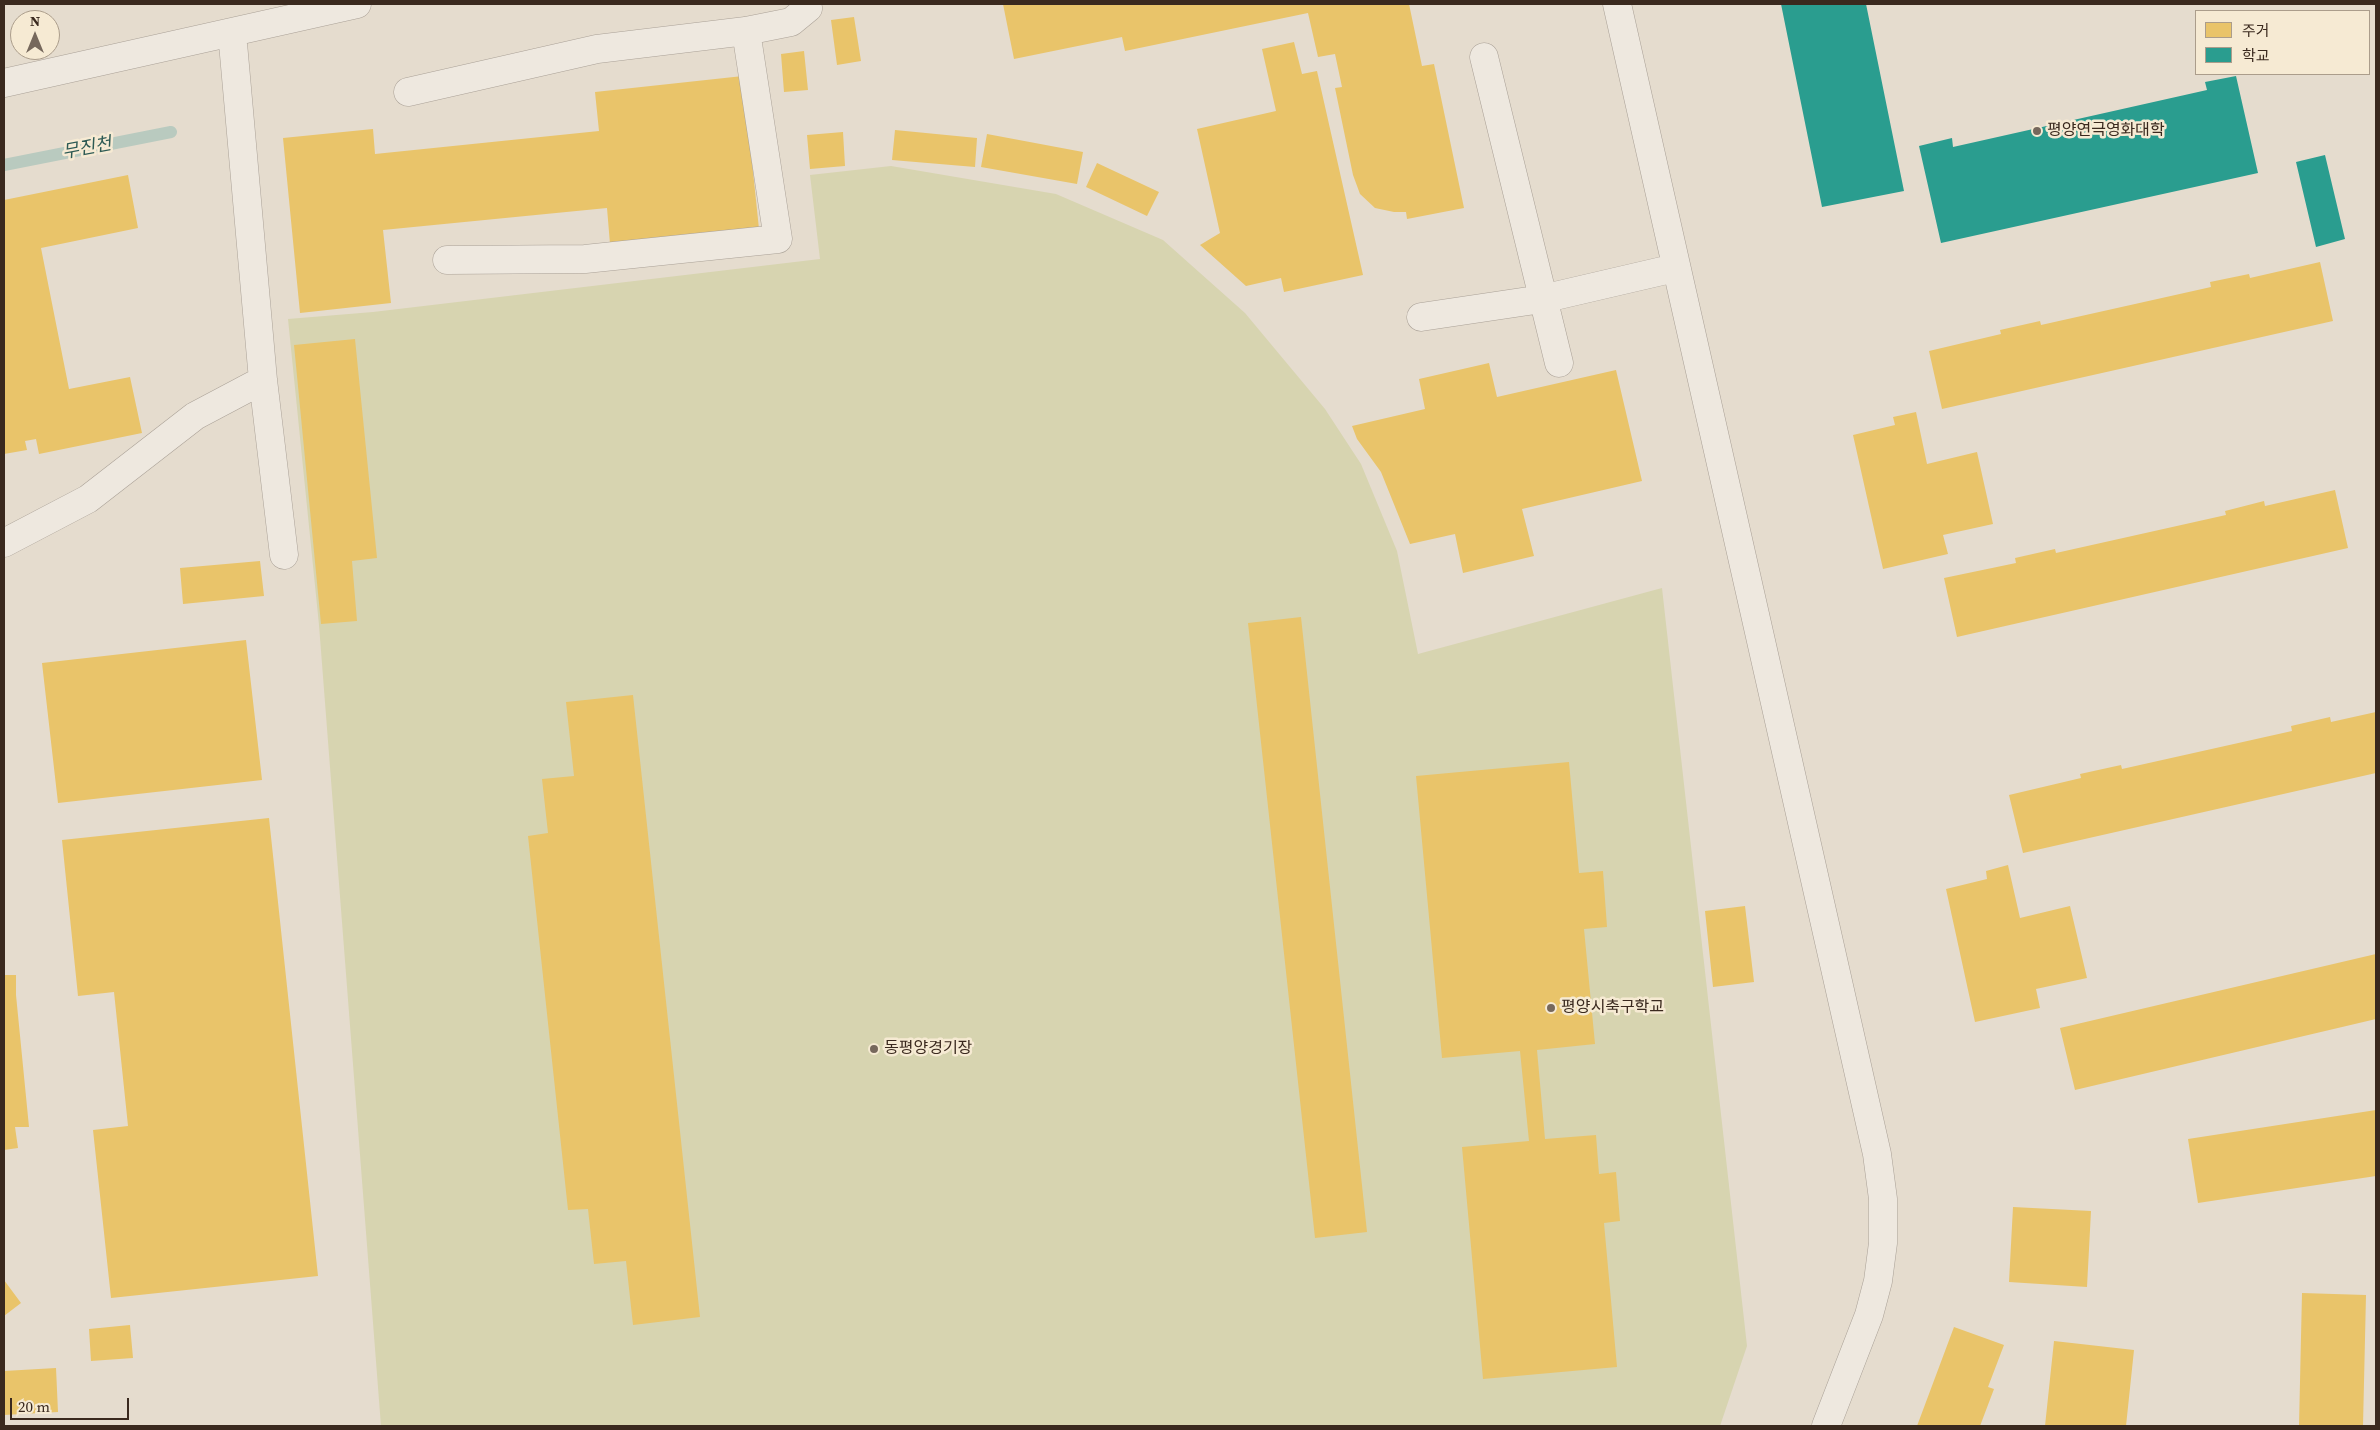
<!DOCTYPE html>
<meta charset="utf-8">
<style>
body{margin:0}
#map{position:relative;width:2380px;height:1430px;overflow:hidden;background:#e5dcce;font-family:"Source Serif 4","Noto Sans KR",serif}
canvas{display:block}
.frame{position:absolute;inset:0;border:5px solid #3a291e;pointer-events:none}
.legend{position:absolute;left:2195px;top:10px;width:175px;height:65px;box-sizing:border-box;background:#f6ead3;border:1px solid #ab9d8b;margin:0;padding:6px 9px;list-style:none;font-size:15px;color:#3a291e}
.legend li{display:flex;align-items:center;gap:10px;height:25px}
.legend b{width:25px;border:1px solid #ab9d8b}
.north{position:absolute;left:10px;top:10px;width:50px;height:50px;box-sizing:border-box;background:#f6ead3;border:1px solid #ab9d8b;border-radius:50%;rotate:0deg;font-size:14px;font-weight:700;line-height:20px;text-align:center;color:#3a291e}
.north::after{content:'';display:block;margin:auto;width:18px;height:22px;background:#76685c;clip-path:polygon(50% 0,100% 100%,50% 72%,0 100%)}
.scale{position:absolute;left:10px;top:1398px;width:119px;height:22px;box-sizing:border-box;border:2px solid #3a291e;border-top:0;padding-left:6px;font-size:15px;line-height:18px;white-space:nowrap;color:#3a291e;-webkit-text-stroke:4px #f6ead3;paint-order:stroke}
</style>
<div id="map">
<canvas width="2380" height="1430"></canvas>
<div class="frame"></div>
<ul class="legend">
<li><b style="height:14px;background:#e9c46a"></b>주거</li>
<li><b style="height:14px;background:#2a9d8f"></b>학교</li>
</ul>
<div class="north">N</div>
<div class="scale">20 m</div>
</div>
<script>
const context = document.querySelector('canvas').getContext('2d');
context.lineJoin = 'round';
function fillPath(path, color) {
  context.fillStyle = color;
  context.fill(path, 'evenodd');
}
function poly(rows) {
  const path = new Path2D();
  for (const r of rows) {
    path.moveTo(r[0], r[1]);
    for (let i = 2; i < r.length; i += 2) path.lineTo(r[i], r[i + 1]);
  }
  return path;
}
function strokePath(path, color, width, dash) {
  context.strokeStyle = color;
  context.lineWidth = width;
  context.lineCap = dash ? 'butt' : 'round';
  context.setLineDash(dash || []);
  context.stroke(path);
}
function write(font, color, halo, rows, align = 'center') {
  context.font = font + ' "Source Serif 4","Noto Sans KR",serif';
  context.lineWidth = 5;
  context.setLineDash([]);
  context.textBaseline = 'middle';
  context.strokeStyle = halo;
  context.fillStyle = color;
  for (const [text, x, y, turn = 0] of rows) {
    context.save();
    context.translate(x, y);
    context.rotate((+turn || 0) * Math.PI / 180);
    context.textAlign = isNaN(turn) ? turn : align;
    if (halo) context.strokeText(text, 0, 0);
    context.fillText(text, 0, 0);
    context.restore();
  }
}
const green = poly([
 [891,166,1056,194,1163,240,1245,313,1325,409,1361,464,1397,551,1418,654,1662,588,1747,1346,1720,1426,381,1426,319,625,288,319,373,312,820,259,810,175]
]);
const homes = poly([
 [1003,4,1409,4,1422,66,1434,64,1464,208,1407,219,1406,212,1394,212,1375,208,1360,194,1353,175,1335,88,1342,87,1335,54,1318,57,1308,13,1125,51,1122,37,1014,59],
 [854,17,861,61,837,65,831,20],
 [1294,42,1302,74,1317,71,1363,275,1284,292,1281,278,1246,286,1200,245,1220,233,1197,129,1276,111,1262,49],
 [804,51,808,90,784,92,781,54],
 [743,76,759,229,610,244,607,208,383,230,391,303,300,313,283,138,373,129,375,154,599,131,595,92],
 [895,130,977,138,975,167,892,160],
 [843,132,845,166,810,169,807,135],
 [987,134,1083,152,1077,184,981,167],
 [1097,163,1159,192,1147,216,1086,187],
 [128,175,138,228,41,248,69,389,130,377,142,433,39,454,36,439,25,441,27,450,4,454,4,200],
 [2320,262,2333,321,1942,409,1929,351,2001,334,2000,330,2040,321,2041,325,2211,287,2210,282,2249,274,2250,278],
 [355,339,377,558,352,561,357,621,321,624,294,345],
 [1489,363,1497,397,1616,370,1642,481,1522,509,1534,556,1463,573,1455,534,1410,544,1381,472,1357,439,1352,426,1425,409,1419,379],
 [1916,412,1927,464,1977,452,1993,524,1943,535,1948,554,1883,569,1853,435,1895,425,1893,417],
 [2335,490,2348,548,1957,637,1944,578,2016,563,2015,558,2055,549,2056,553,2226,515,2225,511,2264,501,2265,506],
 [260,561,264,596,183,604,180,568],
 [1301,617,1367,1232,1315,1238,1248,623],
 [246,640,262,780,58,803,42,663],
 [633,695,700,1317,633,1325,626,1261,594,1264,588,1209,568,1210,528,836,548,833,542,779,574,776,566,702],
 [2376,712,2376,773,2023,853,2009,795,2081,778,2080,774,2121,765,2122,769,2292,731,2291,726,2330,717,2331,722],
 [1569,762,1579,873,1603,871,1607,927,1584,929,1595,1044,1537,1050,1545,1139,1596,1135,1599,1174,1616,1172,1620,1221,1604,1223,1617,1367,1483,1379,1462,1147,1529,1141,1520,1051,1442,1058,1416,776],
 [269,818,318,1276,111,1298,93,1130,128,1126,114,992,78,996,62,840],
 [2008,865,2020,918,2070,906,2087,978,2036,989,2040,1008,1975,1022,1946,889,1987,879,1986,871],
 [1745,906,1754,982,1713,987,1705,911],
 [2376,954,2376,1019,2075,1090,2060,1028],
 [4,975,16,975,16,995,29,1127,15,1127,18,1148,4,1150],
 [2376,1110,2376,1176,2198,1203,2188,1139],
 [2013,1207,2091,1211,2087,1287,2009,1282],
 [4,1280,21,1303,4,1316],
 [2302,1293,2366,1295,2363,1426,2299,1426],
 [130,1325,133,1358,91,1361,89,1329],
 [1954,1327,2004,1345,1988,1387,1994,1389,1980,1426,1917,1426],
 [2054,1341,2134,1350,2126,1426,2045,1426],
 [56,1368,58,1412,4,1415,4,1371]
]);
const schools = poly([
 [1781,4,1866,4,1904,191,1822,207],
 [2236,76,2258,173,1941,243,1919,146,1952,138,1953,147,2207,90,2205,82],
 [2325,155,2345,239,2316,247,2296,162]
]);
const stream = poly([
 [4,165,171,132]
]);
const minor = poly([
 [1617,4,1877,1154,1883,1199,1883,1243,1878,1281,1869,1315,1826,1426],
 [232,32,263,380,284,555],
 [1484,57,1559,363],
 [4,83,357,4],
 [408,92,597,49,746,31,791,22,808,8,807,4],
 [447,260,585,259,778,239,746,31],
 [1421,317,1542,299,1675,268],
 [4,543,88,499,195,416,263,380]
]);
const markers = [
 [2037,131,5,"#76685c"],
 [1551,1008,5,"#76685c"],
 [874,1049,5,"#76685c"]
];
const poiNames = [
 ["평양연극영화대학",2047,131],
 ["평양시축구학교",1561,1008],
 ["동평양경기장",884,1049]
];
const waterNames = [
 ["무진천",87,149,-11]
];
fillPath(green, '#d7d4b0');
fillPath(homes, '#e9c46a');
fillPath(schools, '#2a9d8f');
strokePath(stream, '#b9cabf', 12);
strokePath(minor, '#aaa197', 29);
strokePath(minor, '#eee8df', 28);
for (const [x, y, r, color] of markers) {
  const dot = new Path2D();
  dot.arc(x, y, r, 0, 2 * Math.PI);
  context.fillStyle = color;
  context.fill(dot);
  strokePath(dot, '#f6ead3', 2);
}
write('16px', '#3a291e', '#f6ead3', poiNames, 'left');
write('italic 18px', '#2d5a54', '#f6ead3', waterNames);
</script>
